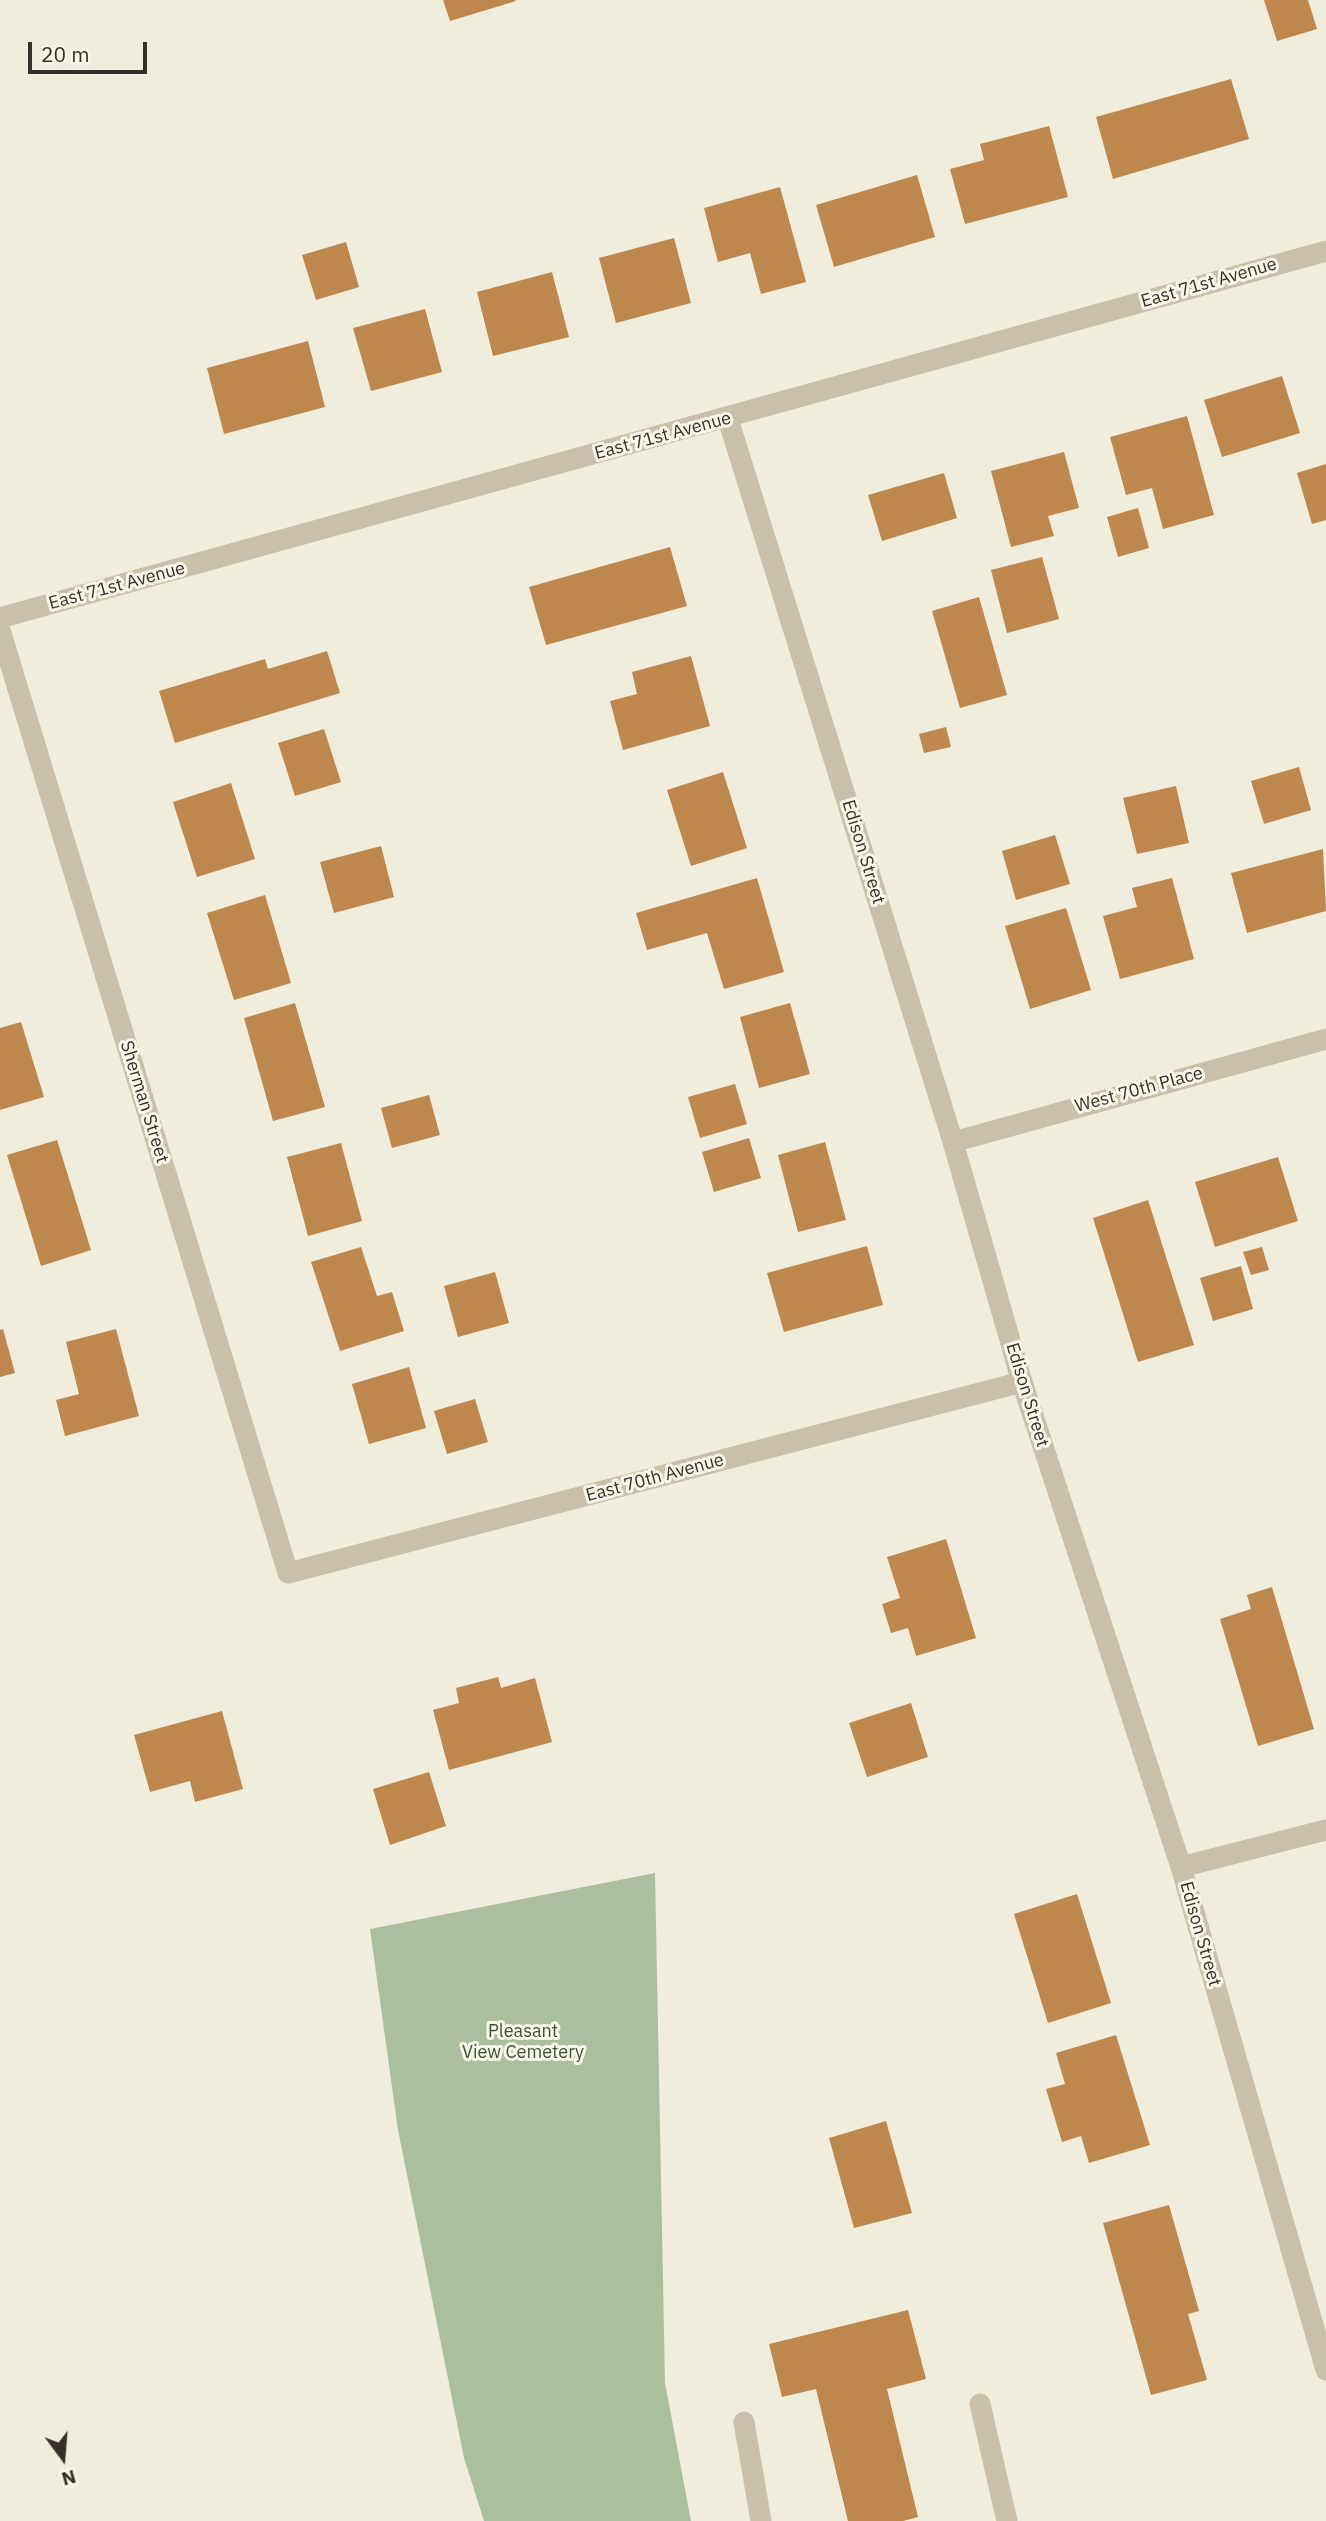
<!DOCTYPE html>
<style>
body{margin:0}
#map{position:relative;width:1326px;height:2521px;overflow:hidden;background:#f1eddd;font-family:"IBM Plex Sans",sans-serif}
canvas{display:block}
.north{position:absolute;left:28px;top:2423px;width:70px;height:70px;-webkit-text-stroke:5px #f8f6e9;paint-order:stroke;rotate:164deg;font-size:19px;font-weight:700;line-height:28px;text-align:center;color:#363029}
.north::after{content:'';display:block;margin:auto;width:24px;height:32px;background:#363029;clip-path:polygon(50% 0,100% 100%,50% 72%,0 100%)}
.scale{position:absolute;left:28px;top:42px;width:119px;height:32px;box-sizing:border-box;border:4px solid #363029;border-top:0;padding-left:9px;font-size:21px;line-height:24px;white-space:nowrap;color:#363029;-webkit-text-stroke:5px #f8f6e9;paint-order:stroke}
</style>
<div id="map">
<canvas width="1326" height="2521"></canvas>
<div class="north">N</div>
<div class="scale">20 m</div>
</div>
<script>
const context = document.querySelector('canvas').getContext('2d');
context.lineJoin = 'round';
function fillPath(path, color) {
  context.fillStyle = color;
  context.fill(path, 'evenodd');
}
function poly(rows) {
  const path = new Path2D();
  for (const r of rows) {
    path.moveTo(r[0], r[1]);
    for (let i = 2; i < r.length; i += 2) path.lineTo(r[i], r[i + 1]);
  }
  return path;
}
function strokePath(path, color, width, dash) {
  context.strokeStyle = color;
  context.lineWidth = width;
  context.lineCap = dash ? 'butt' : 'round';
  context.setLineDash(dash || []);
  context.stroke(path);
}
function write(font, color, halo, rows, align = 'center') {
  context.font = font + ' "IBM Plex Sans",sans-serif';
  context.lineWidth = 6;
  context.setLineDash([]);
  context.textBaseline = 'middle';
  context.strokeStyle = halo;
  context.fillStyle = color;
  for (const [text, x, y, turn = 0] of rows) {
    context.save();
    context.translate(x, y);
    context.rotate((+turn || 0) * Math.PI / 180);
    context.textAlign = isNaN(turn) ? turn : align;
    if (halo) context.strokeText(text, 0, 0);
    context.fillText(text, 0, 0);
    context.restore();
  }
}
const green = poly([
 [655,1873,665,2383,691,2521,484,2521,464,2458,398,2130,370,1929]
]);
const building = poly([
 [443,0,515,0,516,1,450,21],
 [1264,0,1308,0,1317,29,1277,41],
 [1231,79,1249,139,1113,179,1096,117],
 [1049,126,1068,197,965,224,950,169,984,160,980,144],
 [917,175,935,237,834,267,816,205],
 [780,187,806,282,761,294,750,253,718,262,704,208],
 [674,238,691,303,616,323,599,258],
 [346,242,359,287,316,300,302,255],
 [552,272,569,337,493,356,477,292],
 [425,309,442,372,371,391,353,328],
 [308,341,325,407,224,434,207,368],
 [1282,376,1300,433,1222,457,1204,400],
 [1187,416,1214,515,1163,529,1152,488,1126,495,1110,437],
 [1064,452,1079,508,1048,516,1054,536,1011,547,991,471],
 [1326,464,1326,520,1312,524,1297,473],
 [944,473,957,518,882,541,868,495],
 [1138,508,1149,548,1118,557,1107,517],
 [670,547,687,606,546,645,529,587],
 [1042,557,1059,619,1007,633,991,570],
 [979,597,1007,695,960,708,932,611],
 [327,651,340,693,175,743,159,691,265,659,268,669],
 [691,656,710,726,623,750,610,701,637,694,632,672],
 [946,727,951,747,924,753,919,734],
 [324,729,341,782,295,796,278,743],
 [1299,767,1311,810,1264,824,1251,781],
 [723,772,747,848,691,866,667,790],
 [231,783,255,859,197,877,173,802],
 [1176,786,1189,843,1137,854,1123,798],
 [1055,835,1070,884,1016,900,1002,851],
 [381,846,394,897,334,913,320,862],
 [1323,849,1326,911,1247,933,1231,873],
 [757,878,784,972,724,989,707,933,647,950,636,913],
 [1172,878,1194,959,1120,979,1103,916,1137,907,1132,888],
 [265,895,291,983,234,1000,207,913],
 [1066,908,1091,990,1030,1009,1005,926],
 [295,1003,325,1107,273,1121,244,1018],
 [790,1003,810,1074,759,1088,740,1017],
 [21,1022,44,1097,0,1110,0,1028],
 [735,1084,747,1124,700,1138,688,1097],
 [429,1095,440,1135,392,1148,381,1108],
 [749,1138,761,1178,714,1192,702,1152],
 [57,1140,91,1250,41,1266,7,1155],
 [825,1142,846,1220,798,1232,778,1155],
 [341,1143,362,1221,308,1236,287,1157],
 [1278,1157,1298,1221,1215,1247,1195,1182],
 [1148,1200,1194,1345,1138,1362,1093,1218],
 [867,1246,883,1305,784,1332,767,1273],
 [361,1247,377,1296,392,1292,404,1331,340,1351,311,1262],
 [1262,1247,1269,1270,1251,1275,1243,1252],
 [1241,1266,1253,1309,1213,1321,1200,1278],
 [495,1272,509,1323,458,1337,444,1286],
 [3,1329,15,1373,0,1377,0,1330],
 [116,1329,139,1416,65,1436,56,1400,79,1394,66,1342],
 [409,1367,426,1428,369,1444,352,1384],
 [475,1399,488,1442,447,1454,434,1411],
 [946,1539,976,1638,916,1656,908,1628,891,1633,882,1604,900,1598,887,1557],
 [1272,1587,1314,1729,1258,1746,1220,1619,1251,1609,1247,1595],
 [498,1677,501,1688,535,1678,552,1742,449,1770,433,1710,459,1703,456,1688],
 [911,1703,928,1757,867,1777,849,1723],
 [222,1711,243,1789,195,1802,190,1781,150,1792,134,1735],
 [429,1772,446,1826,390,1845,373,1789],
 [1077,1894,1111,2003,1048,2023,1014,1914],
 [1116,2035,1150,2145,1089,2163,1081,2136,1062,2142,1046,2089,1065,2084,1056,2053],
 [886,2121,912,2213,854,2228,829,2138],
 [1169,2205,1199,2311,1188,2314,1207,2380,1151,2395,1103,2223],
 [908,2310,926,2379,887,2389,918,2517,903,2521,848,2521,816,2389,782,2397,769,2344]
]);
const minor = poly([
 [728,419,953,1142,1022,1382,1181,1867,1326,2370],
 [0,618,1326,251],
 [0,630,288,1573,1022,1382],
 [953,1142,1326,1039],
 [1181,1867,1326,1830],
 [980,2404,1007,2521],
 [744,2422,761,2521]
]);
const streetNames = [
 ["East 71st Avenue",1209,283,-16],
 ["East 71st Avenue",663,436,-15],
 ["East 71st Avenue",117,586,-15],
 ["Edison Street",863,852,73],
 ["West 70th Place",1139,1090,-15],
 ["Sherman Street",144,1102,73],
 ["Edison Street",1027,1395,73],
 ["East 70th Avenue",655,1478,-15],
 ["Edison Street",1200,1934,74]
];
const parkNames = [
 ["Pleasant",523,2032],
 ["View Cemetery",523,2053]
];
fillPath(green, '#abbf9e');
fillPath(building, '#bd874e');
strokePath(minor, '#c8c0aa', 21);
write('18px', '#363029', '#f8f6e9', streetNames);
write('18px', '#3c522e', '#f8f6e9', parkNames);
</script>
